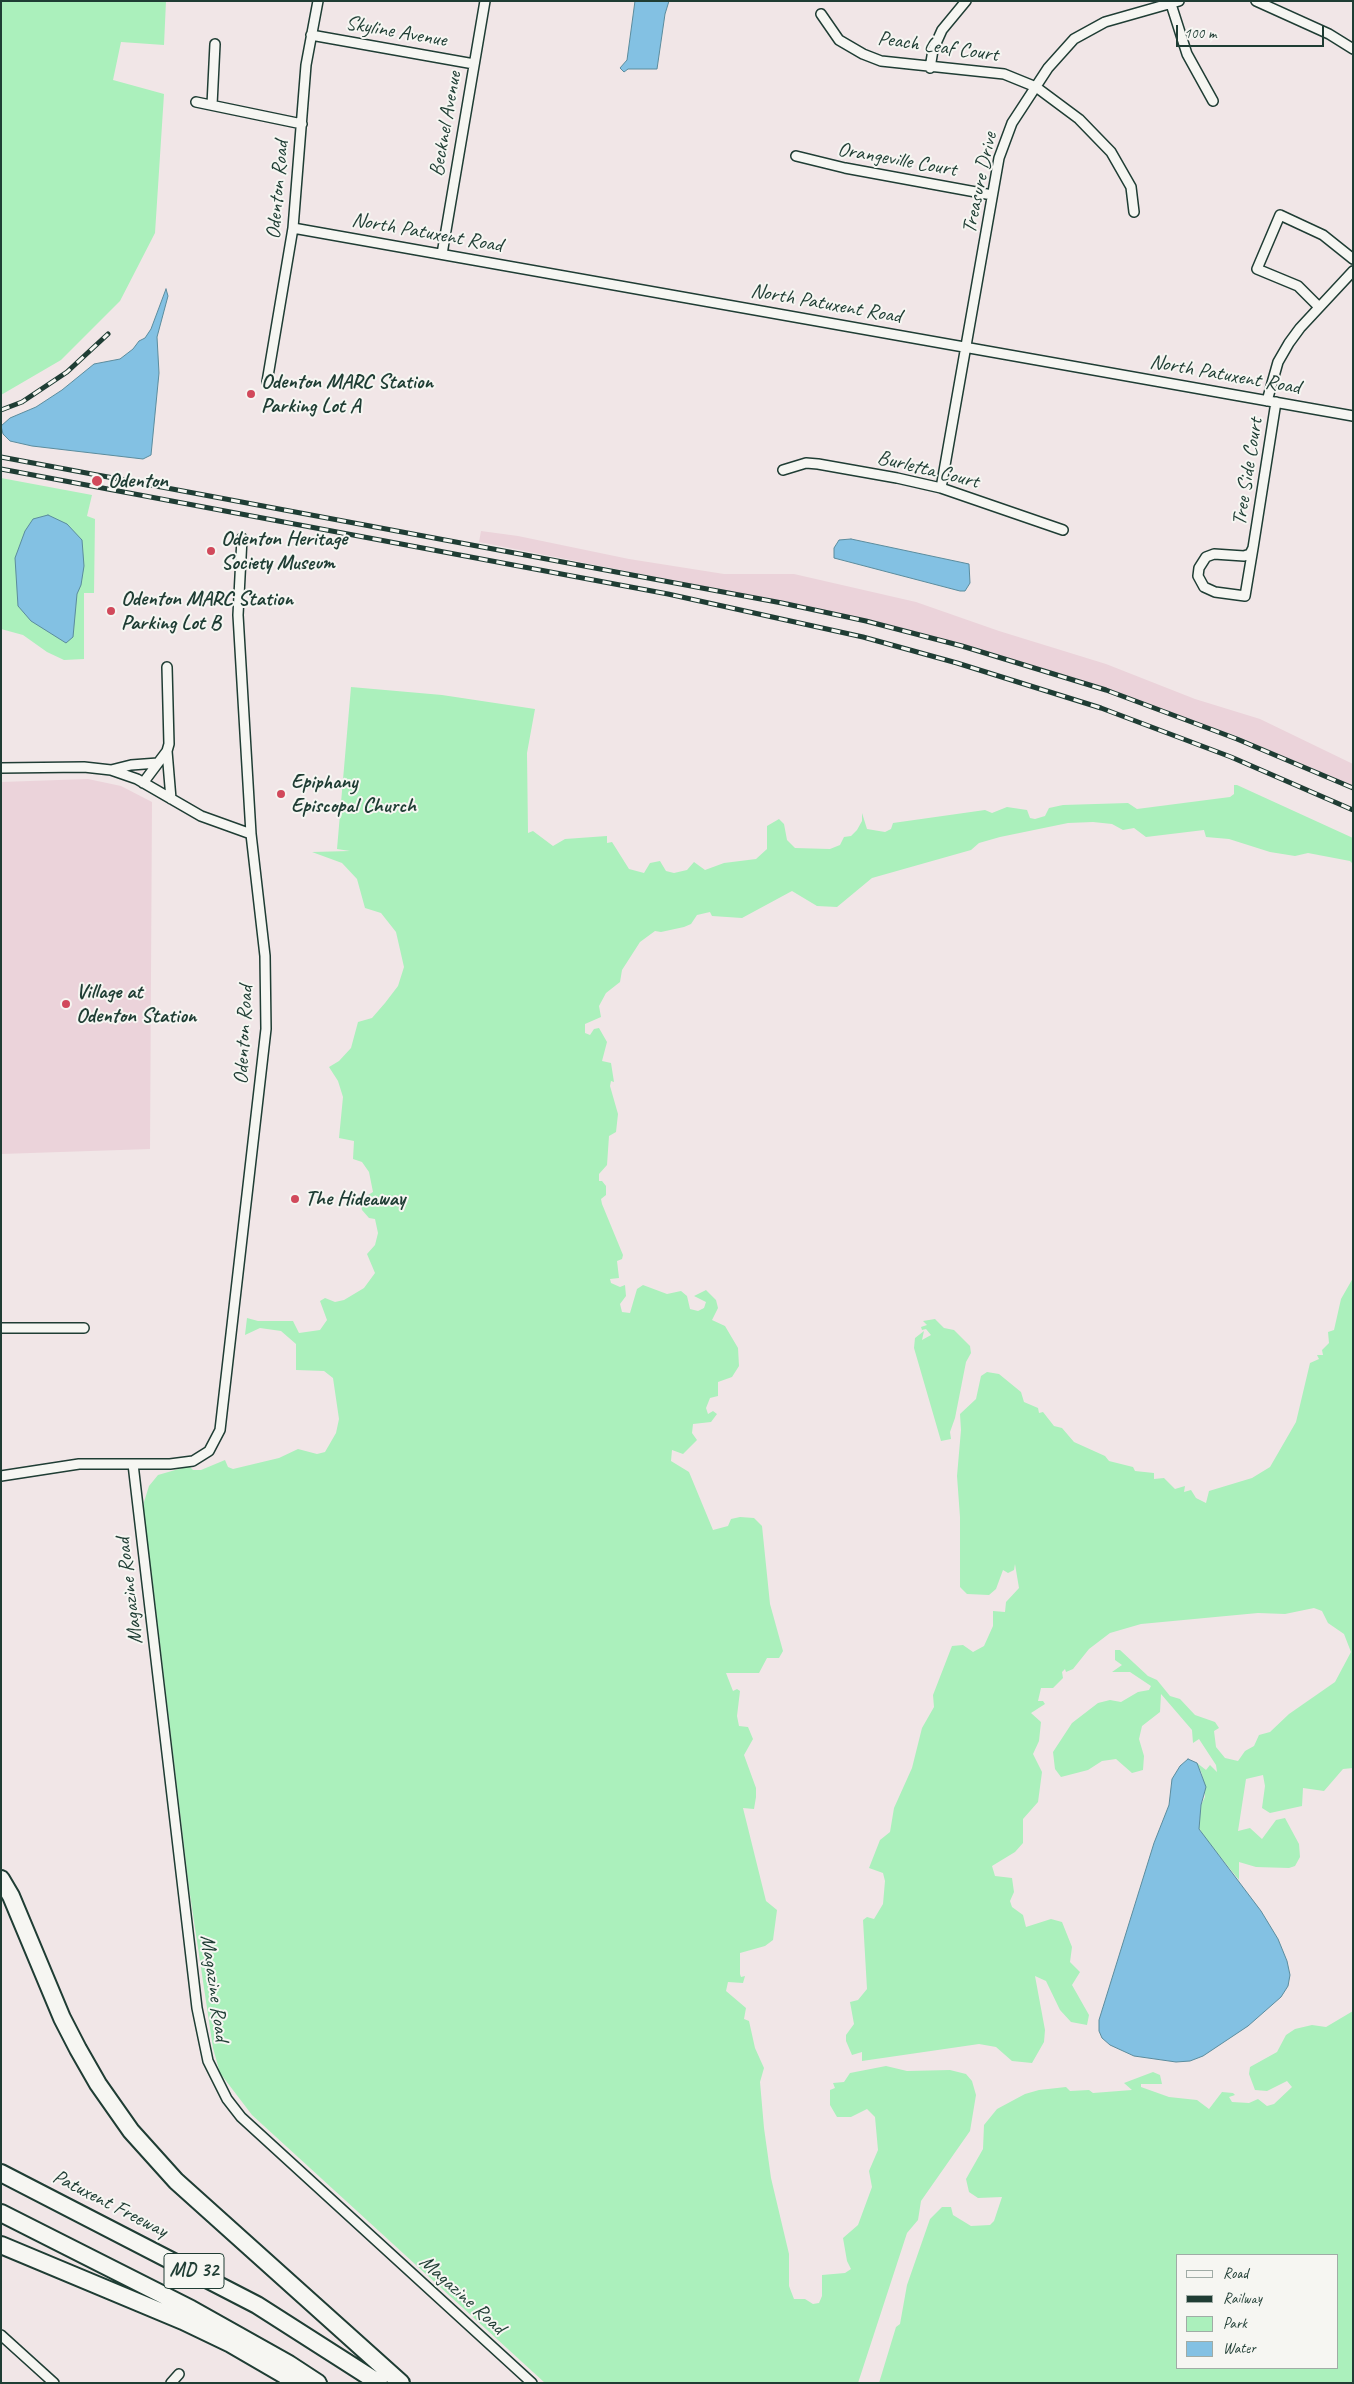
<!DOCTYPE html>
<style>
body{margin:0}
#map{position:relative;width:1354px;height:2384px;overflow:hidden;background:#f1e6e7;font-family:Caveat,sans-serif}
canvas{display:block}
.frame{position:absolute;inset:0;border:2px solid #1f3d34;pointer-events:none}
.legend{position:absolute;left:1176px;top:2254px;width:162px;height:115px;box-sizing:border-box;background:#f6f6f2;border:1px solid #a0aca6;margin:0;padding:6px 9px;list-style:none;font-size:15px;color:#1f3d34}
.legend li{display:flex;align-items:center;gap:10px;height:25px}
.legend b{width:25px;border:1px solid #a0aca6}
.scale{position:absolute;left:1176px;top:25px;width:148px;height:22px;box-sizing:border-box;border:2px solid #1f3d34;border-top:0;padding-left:6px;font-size:15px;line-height:18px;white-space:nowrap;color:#1f3d34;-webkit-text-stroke:4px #f6f6f2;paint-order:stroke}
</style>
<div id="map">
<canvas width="1354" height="2384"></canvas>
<div class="frame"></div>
<ul class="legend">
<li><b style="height:6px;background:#f6f6f2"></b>Road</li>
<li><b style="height:6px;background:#1f3d34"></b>Railway</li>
<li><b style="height:14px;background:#abf0bc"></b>Park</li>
<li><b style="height:14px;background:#83c1e3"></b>Water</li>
</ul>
<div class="scale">100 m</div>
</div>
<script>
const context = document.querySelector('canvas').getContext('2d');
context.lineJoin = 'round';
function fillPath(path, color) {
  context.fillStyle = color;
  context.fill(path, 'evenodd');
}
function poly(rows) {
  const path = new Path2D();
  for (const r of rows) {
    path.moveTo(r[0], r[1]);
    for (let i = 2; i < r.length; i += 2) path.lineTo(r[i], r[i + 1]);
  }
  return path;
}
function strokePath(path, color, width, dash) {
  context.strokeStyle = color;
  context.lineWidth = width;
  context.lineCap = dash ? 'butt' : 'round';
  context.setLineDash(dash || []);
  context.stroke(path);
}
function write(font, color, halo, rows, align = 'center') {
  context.font = font + ' Caveat,sans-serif';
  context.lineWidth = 4;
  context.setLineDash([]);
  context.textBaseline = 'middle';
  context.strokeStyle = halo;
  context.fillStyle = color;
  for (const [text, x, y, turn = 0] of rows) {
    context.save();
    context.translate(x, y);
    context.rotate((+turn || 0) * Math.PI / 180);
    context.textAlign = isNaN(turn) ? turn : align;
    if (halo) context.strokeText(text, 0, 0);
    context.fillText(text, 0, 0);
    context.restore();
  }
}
const built = poly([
 [481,531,518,536,629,559,724,574,794,574,916,602,999,631,1106,664,1195,699,1260,719,1353,764,1353,787,1237,736,944,639,758,597,479,542],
 [88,779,121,786,152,802,150,1149,1,1154,1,782]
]);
const green = poly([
 [1,1,166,1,164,45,121,42,113,80,164,94,155,233,120,301,61,360,1,395],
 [1,478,92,495,87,516,95,519,94,593,84,593,84,659,64,660,47,652,23,635,1,629],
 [351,687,442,695,535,709,527,753,528,833,533,831,553,846,565,839,607,836,607,843,612,842,629,869,644,873,650,863,660,861,666,871,674,873,687,870,694,862,705,870,724,863,756,859,767,849,767,826,779,819,784,824,787,840,795,848,830,849,840,845,844,837,851,836,857,830,862,821,862,813,867,829,885,832,891,829,893,823,985,810,992,813,1007,807,1027,810,1030,818,1035,819,1045,816,1049,808,1063,805,1128,803,1137,809,1230,797,1234,794,1234,785,1237,785,1353,838,1353,864,1350,861,1308,853,1295,856,1270,852,1229,839,1206,837,1204,830,1146,837,1134,828,1123,830,1112,824,1093,822,1068,823,1000,837,979,843,971,850,872,878,837,907,817,906,792,891,742,918,712,916,710,912,697,915,691,924,684,927,661,932,655,931,640,942,622,970,620,982,606,993,599,1006,601,1017,585,1024,585,1033,590,1035,594,1029,599,1028,607,1042,602,1061,611,1063,614,1082,611,1081,610,1086,618,1114,616,1132,609,1136,607,1165,599,1174,599,1181,602,1181,606,1186,606,1195,601,1199,602,1204,623,1255,622,1259,617,1261,619,1278,610,1279,611,1283,620,1287,625,1285,626,1296,620,1304,622,1312,630,1313,637,1289,643,1285,667,1294,681,1291,687,1296,690,1309,698,1311,704,1308,706,1302,694,1296,706,1290,716,1300,718,1308,712,1320,725,1326,738,1348,739,1366,732,1377,718,1382,718,1396,710,1398,706,1408,708,1414,713,1411,717,1414,711,1422,693,1424,692,1433,697,1440,683,1454,672,1450,671,1461,689,1472,713,1530,728,1526,731,1519,740,1517,754,1518,762,1526,770,1604,783,1651,779,1658,767,1658,759,1673,726,1673,733,1691,737,1689,740,1691,737,1716,739,1726,748,1727,753,1739,744,1755,756,1788,756,1797,754,1809,743,1808,766,1901,777,1910,773,1940,765,1946,740,1953,740,1974,741,1977,745,1976,743,1983,728,1982,726,1991,746,2008,744,2019,749,2021,755,2048,764,2068,760,2082,764,2128,771,2178,789,2254,789,2286,794,2299,805,2299,813,2304,819,2303,822,2296,822,2275,845,2273,851,2269,847,2261,843,2238,858,2225,872,2187,869,2171,878,2150,875,2117,867,2109,851,2117,837,2117,830,2105,830,2090,835,2088,833,2083,844,2082,850,2073,886,2066,907,2071,950,2070,966,2074,972,2081,976,2095,970,2131,921,2201,918,2220,907,2233,858,2383,545,2383,252,2115,220,2073,213,2048,189,1888,151,1568,144,1538,144,1502,149,1486,158,1475,189,1466,193,1470,201,1470,225,1460,228,1467,233,1469,279,1458,298,1449,317,1454,325,1452,336,1433,339,1419,333,1378,324,1371,296,1370,296,1344,281,1331,260,1328,245,1335,247,1318,258,1321,293,1321,299,1333,320,1330,327,1320,320,1301,325,1298,335,1302,344,1300,364,1288,375,1273,367,1254,375,1245,378,1233,375,1219,369,1218,362,1210,360,1200,373,1192,369,1172,362,1162,353,1159,354,1141,339,1138,343,1097,338,1081,329,1067,339,1061,351,1048,358,1022,372,1018,385,1003,398,986,404,967,396,932,381,913,365,908,357,879,342,863,312,852,350,851,337,849],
 [1353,1278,1353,1768,1343,1769,1324,1791,1303,1788,1302,1806,1270,1813,1262,1808,1265,1786,1263,1775,1246,1779,1238,1831,1250,1828,1262,1839,1276,1820,1285,1818,1299,1844,1300,1857,1295,1866,1289,1868,1256,1867,1239,1862,1239,1880,1205,1838,1199,1828,1201,1805,1205,1797,1202,1774,1197,1763,1206,1770,1210,1765,1217,1772,1216,1765,1199,1739,1193,1743,1192,1730,1161,1694,1160,1712,1142,1726,1139,1739,1144,1756,1143,1770,1132,1773,1116,1759,1102,1761,1088,1770,1061,1777,1055,1769,1053,1752,1072,1723,1098,1703,1110,1700,1121,1702,1138,1692,1149,1690,1151,1686,1130,1672,1112,1672,1122,1665,1115,1660,1115,1650,1120,1650,1148,1676,1157,1680,1170,1696,1180,1699,1195,1715,1215,1722,1219,1728,1214,1731,1216,1747,1225,1758,1238,1761,1245,1751,1254,1746,1259,1735,1270,1732,1289,1714,1335,1682,1351,1652,1344,1634,1328,1623,1322,1611,1314,1608,1285,1614,1258,1613,1141,1624,1110,1633,1089,1649,1073,1669,1066,1672,1065,1669,1062,1672,1063,1678,1053,1688,1041,1688,1038,1701,1043,1701,1045,1704,1031,1713,1041,1722,1039,1741,1033,1754,1042,1772,1038,1802,1023,1819,1023,1843,1015,1852,992,1866,995,1876,1012,1878,1014,1892,1010,1901,1012,1907,1023,1915,1026,1927,1051,1919,1062,1922,1072,1947,1070,1962,1080,1972,1072,1985,1089,2015,1087,2025,1071,2022,1060,2010,1046,1981,1035,1976,1045,2030,1044,2042,1032,2063,1012,2061,996,2047,979,2044,862,2061,862,2052,852,2055,846,2041,846,2035,854,2024,850,2002,858,2000,867,1989,863,1920,867,1917,874,1919,883,1904,885,1881,883,1873,869,1868,880,1840,890,1832,894,1808,912,1768,922,1728,934,1707,933,1695,952,1646,963,1645,973,1652,984,1646,993,1626,993,1611,1005,1612,1006,1602,1019,1588,1015,1564,1014,1570,1008,1573,1003,1570,996,1589,989,1595,967,1594,960,1587,960,1517,957,1476,961,1430,960,1414,976,1399,981,1376,987,1372,999,1374,1021,1392,1024,1402,1038,1408,1039,1413,1043,1412,1054,1426,1062,1428,1074,1442,1105,1456,1109,1461,1133,1467,1135,1471,1154,1473,1154,1479,1164,1478,1175,1489,1185,1486,1184,1492,1191,1490,1196,1498,1206,1503,1209,1491,1252,1478,1270,1467,1296,1422,1310,1363,1319,1359,1317,1355,1323,1355,1322,1350,1329,1343,1328,1332,1334,1330,1341,1299],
 [935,1319,944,1328,954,1330,970,1346,971,1353,966,1362,955,1418,950,1432,951,1439,941,1441,914,1348,915,1338,924,1331,922,1340,931,1335,926,1329,922,1330,921,1327,927,1325,923,1321],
 [1353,2011,1353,2383,879,2383,896,2327,900,2324,907,2285,930,2219,942,2207,951,2207,953,2215,971,2226,990,2225,994,2221,1002,2197,978,2198,969,2192,966,2179,983,2149,984,2125,997,2109,1025,2094,1039,2090,1066,2087,1070,2091,1089,2090,1093,2093,1132,2090,1124,2083,1153,2072,1160,2075,1162,2084,1141,2084,1141,2087,1169,2097,1197,2100,1209,2109,1222,2092,1233,2093,1235,2095,1229,2097,1232,2102,1249,2103,1258,2099,1267,2106,1274,2104,1292,2087,1287,2081,1267,2091,1255,2090,1249,2074,1250,2067,1277,2052,1286,2035,1295,2029,1312,2025,1326,2027],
 [1178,2255,1338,2255,1338,2368,1178,2368]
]);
const water = poly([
 [635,1,669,1,665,14,657,69,628,69,624,72,620,68,627,60,635,1],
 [166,289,168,296,157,337,159,373,151,455,143,459,32,446,10,441,3,434,1,426,10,418,36,407,62,390,94,364,120,359,133,349,139,341,145,338,151,329,166,289],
 [48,515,67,524,82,540,84,566,81,585,77,594,73,637,66,643,31,621,18,606,15,558,25,531,33,519,48,515],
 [851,539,969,564,970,583,965,591,960,591,834,558,834,548,839,540,851,539],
 [1188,1759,1197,1763,1206,1787,1201,1805,1199,1829,1261,1911,1278,1939,1287,1961,1290,1975,1288,1986,1281,1997,1248,2026,1203,2056,1190,2061,1176,2062,1134,2056,1110,2045,1102,2038,1099,2031,1099,2020,1154,1843,1169,1805,1172,1779,1180,1766,1188,1759]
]);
const minor = poly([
 [1170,1,1187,54,1213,101],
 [1256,1,1329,34,1353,49],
 [821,14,839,40,863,54,881,61,1004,74,1036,87,1079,119,1111,152,1131,187,1134,212],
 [311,35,474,64],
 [930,68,933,50,942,30,966,1],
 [196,102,302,124],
 [212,105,215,44],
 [796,156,845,168,992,195],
 [293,228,1353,416],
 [442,254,485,1],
 [1319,307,1298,286,1257,269,1280,215,1323,235,1353,259],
 [267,382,293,228,306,65,318,1],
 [1267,401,1278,362,1289,343,1300,328,1353,271],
 [783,470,806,463,818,464,897,478,941,488,1063,530],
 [941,488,999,158,1012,123,1048,68,1074,39,1105,22,1179,1],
 [1253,548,1245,596,1215,592,1204,587,1198,576,1199,568,1206,557,1214,554,1244,556,1250,554,1253,548,1276,402],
 [167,751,171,799],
 [1,768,84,767,111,770,137,779,201,816,251,834],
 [111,770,131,765,158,763],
 [143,783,167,751,169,744,167,667],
 [1,1328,84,1328],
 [133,1464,197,2008,208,2061,227,2099,241,2117,532,2383],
 [1,1476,79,1464,170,1464,193,1461,209,1451,220,1430,266,1029,265,956,251,834,238,615,242,538],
 [1,2335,54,2383],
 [171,2383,179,2374]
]);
const motorway = poly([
 [1,1879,11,1896,62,2018,78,2049,98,2084,131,2131,176,2181,401,2383],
 [1,2173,257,2305,379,2383],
 [1,2213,191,2309,289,2364,318,2383],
 [1,2245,183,2321,231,2344,298,2383]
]);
const rail = poly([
 [1,410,22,402,67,372,108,334],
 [1,457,782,603,866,621,962,646,1106,690,1237,739,1353,788],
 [1,469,668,594,863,637,957,663,1101,708,1231,757,1353,810]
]);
const markers = [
 [251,394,5,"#d1495b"],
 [97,481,6,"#d1495b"],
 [211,551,5,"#d1495b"],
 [111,611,5,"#d1495b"],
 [281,794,5,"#d1495b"],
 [66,1004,5,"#d1495b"],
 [295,1199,5,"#d1495b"]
];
const shields = [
 [194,2271,60]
];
const shieldNames = [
 ["MD 32",194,2271]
];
const streetNames = [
 ["Skyline Avenue",396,32,10],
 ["Peach Leaf Court",938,47,8],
 ["Becknel Avenue",446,124,-80],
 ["Orangeville Court",897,160,10],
 ["Treasure Drive",980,183,-78],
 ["Odenton Road",278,190,-85],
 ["North Patuxent Road",427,233,10],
 ["North Patuxent Road",826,304,10],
 ["North Patuxent Road",1225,375,10],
 ["Burletta Court",928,470,14],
 ["Tree Side Court",1248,472,-81],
 ["Odenton Road",244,1035,-87],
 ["Magazine Road",130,1591,-97],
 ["Magazine Road",214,1988,82],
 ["Patuxent Freeway",110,2204,27],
 ["Magazine Road",462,2295,42]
];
const poiNames = [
 ["Odenton MARC Station",261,382],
 ["Parking Lot A",261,406],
 ["Odenton",108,481],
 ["Odenton Heritage",221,539],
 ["Society Museum",221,563],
 ["Odenton MARC Station",121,599],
 ["Parking Lot B",121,623],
 ["Epiphany",291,782],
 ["Episcopal Church",291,806],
 ["Village at",76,992],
 ["Odenton Station",76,1016],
 ["The Hideaway",305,1199]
];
fillPath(built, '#ebd3da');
fillPath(green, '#abf0bc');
fillPath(water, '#83c1e3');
strokePath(water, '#5b8c9d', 1);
strokePath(minor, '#1f3d34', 12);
strokePath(motorway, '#1f3d34', 20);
strokePath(minor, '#f6f6f2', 9);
strokePath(motorway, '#f6f6f2', 16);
strokePath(rail, '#1f3d34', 5);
strokePath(rail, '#f6f6f2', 3, [9]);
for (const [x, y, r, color] of markers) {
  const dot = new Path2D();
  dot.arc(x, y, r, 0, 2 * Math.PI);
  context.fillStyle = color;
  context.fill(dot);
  strokePath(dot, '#f6f6f2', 2);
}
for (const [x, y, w] of shields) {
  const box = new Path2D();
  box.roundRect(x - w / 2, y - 17.5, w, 35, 4);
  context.fillStyle = '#f6f6f2';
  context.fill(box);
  strokePath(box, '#1f3d34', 1);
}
write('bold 20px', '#1f3d34', null, shieldNames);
write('21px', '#1f3d34', '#f6f6f2', streetNames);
write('bold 21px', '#1f3d34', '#f6f6f2', poiNames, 'left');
</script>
